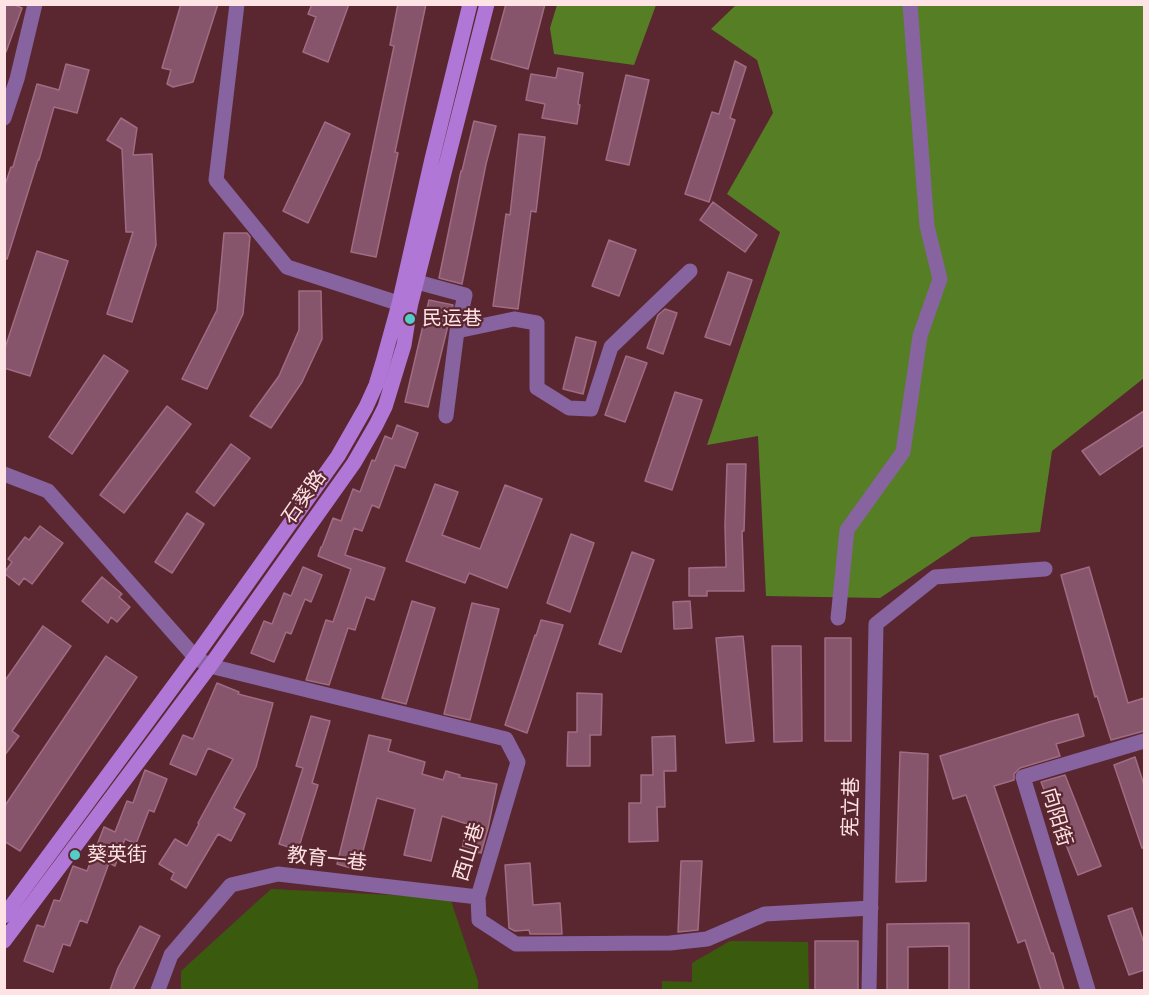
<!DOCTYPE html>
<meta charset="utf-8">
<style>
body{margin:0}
#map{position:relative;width:1149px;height:995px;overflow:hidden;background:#5a2730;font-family:"Golos Text",sans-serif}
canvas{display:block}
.frame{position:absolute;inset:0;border:6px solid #fee3e5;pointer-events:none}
</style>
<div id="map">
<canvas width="1149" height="995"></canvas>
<div class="frame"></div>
</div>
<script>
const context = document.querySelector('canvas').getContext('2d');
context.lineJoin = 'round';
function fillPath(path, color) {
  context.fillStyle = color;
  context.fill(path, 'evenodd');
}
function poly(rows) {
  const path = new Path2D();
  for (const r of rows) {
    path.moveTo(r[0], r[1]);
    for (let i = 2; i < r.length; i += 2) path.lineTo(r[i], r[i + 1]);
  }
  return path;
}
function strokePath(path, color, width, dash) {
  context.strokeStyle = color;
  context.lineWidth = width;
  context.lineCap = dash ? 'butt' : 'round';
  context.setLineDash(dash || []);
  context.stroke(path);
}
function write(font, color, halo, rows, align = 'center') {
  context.font = font + ' "Golos Text","Noto Sans SC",sans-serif';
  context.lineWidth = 4.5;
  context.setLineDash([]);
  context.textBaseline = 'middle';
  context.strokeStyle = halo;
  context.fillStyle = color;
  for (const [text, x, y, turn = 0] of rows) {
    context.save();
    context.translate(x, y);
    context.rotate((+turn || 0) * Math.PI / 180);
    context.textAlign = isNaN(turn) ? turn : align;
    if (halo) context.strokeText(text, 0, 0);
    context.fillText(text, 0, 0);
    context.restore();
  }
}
const green = poly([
 [271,889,450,898,478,981,478,990,181,990,181,971],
 [730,941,808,942,809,990,662,990,662,981,692,982,692,963]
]);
const forest = poly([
 [557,5,557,4,656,5,634,65,554,54,550,28],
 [736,5,1144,5,1144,378,1052,451,1040,532,971,537,880,598,766,596,758,436,707,445,780,232,727,194,773,113,757,60,711,29]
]);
const building = poly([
 [4,4,12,4,22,8,6,52,4,52,4,4],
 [181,4,218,4,193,82,173,87,167,84,171,70,162,68,181,4],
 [312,4,349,4,328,62,303,52,316,17,308,14,312,4],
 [398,4,426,4,395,152,398,153,376,257,351,252,394,46,390,45,398,4],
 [506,4,545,4,528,69,491,59,506,4],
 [735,61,746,67,730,118,735,120,709,202,685,194,712,112,719,114,735,61],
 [66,64,89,70,77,113,54,107,39,160,38,160,7,259,4,258,4,188,11,167,13,167,37,84,59,90,66,64],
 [558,68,583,73,578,104,580,105,577,124,542,118,545,104,526,100,531,74,556,78,558,68],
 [626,75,649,80,629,165,606,160,626,75],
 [121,118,137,128,133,155,152,154,156,245,132,322,107,314,133,232,126,232,122,149,107,140,121,118],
 [474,121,496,126,486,164,462,284,439,278,461,171,462,171,474,121],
 [325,122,350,134,308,223,283,211,325,122],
 [519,134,545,137,536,212,531,211,518,309,493,306,506,214,510,215,519,134],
 [713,202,757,235,745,252,700,220,713,202],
 [224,233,247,233,250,237,243,314,207,389,182,379,217,310,224,233],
 [609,240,636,250,619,296,592,286,609,240],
 [37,251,68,261,30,376,4,368,4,351,37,251],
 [728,272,752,280,730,345,705,337,728,272],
 [299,291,321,291,322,339,302,382,271,428,250,416,279,376,299,330,299,291],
 [429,300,453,305,428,407,405,402,429,300],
 [665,309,677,313,663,354,647,348,658,315,665,309],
 [576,337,596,342,583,394,563,389,576,337],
 [104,355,128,371,72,454,49,437,104,355],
 [626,356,647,363,625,422,605,415,626,356],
 [675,392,702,400,672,490,645,481,675,392],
 [167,406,191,424,124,513,100,495,167,406],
 [1144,411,1144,445,1100,475,1082,451,1144,411],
 [397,425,418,433,405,468,395,465,379,508,372,505,362,531,354,528,345,555,385,568,374,600,366,597,355,630,348,628,329,685,306,680,326,620,333,622,351,569,318,556,321,547,322,547,333,518,341,521,353,489,360,492,372,460,375,461,385,436,392,439,397,425],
 [231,444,250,458,214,506,196,492,231,444],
 [727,464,746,464,744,531,742,531,744,591,707,591,707,596,689,596,689,568,726,567,725,525,727,464],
 [435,484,458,492,442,535,480,549,505,485,542,499,507,588,469,573,465,583,406,561,435,484],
 [187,513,204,524,172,573,155,562,187,513],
 [40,526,63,543,32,584,24,578,19,585,4,573,12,562,8,559,25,537,29,540,40,526],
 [571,534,594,543,570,612,547,603,571,534],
 [632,552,654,560,621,652,599,644,632,552],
 [303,567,322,575,311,602,305,599,291,634,286,632,274,662,251,653,264,621,272,624,284,593,291,596,303,567],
 [1089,567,1128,703,1144,698,1144,731,1111,740,1097,696,1095,697,1061,575,1089,567],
 [102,577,122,594,119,597,130,607,117,622,111,617,108,623,82,601,102,577],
 [412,601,435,608,406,704,382,698,412,601],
 [690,601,692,628,674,629,673,602,690,601],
 [472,603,499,609,470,720,444,714,472,603],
 [541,620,563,625,527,733,505,725,535,635,536,636,541,620],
 [43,626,71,646,12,731,19,736,4,756,4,682,43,626],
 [743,636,754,741,726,743,716,638,743,636],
 [825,638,851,638,851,741,825,741,825,638],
 [772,646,801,646,802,741,774,742,772,646],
 [106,656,137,677,20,851,4,841,4,807,106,656],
 [217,683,239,692,238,694,273,703,256,767,234,808,245,814,231,841,218,834,186,888,171,879,174,873,159,864,175,839,187,846,199,824,198,823,233,759,208,748,196,775,170,764,183,735,193,739,217,683],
 [577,693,602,694,601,735,590,735,590,766,567,766,568,732,577,732,577,693],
 [1078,714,1084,736,1056,744,1060,756,1020,768,1014,774,1014,780,994,786,1051,953,1053,953,1064,990,1041,990,1025,940,1018,943,966,795,953,799,940,756,1049,722,1078,714],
 [311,716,330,721,312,783,318,785,298,850,279,844,303,768,296,766,311,716],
 [369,735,391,740,388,751,425,762,422,774,443,780,446,771,460,775,459,777,497,784,488,828,481,853,462,850,467,824,442,816,431,861,404,855,415,809,377,798,358,870,337,864,369,735],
 [675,736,676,771,664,771,665,807,657,807,658,841,629,842,629,803,641,803,641,775,653,775,652,737,675,736],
 [900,752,928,754,926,881,896,882,900,752],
 [1135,757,1144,785,1144,848,1142,848,1114,765,1135,757],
 [145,770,167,779,154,812,149,810,136,844,125,839,115,866,109,863,87,923,80,920,70,946,63,944,53,972,24,961,37,925,44,927,54,900,60,901,73,866,87,871,104,827,115,832,127,801,133,803,145,770],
 [1065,775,1101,866,1078,875,1041,782,1065,775],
 [681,861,702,861,698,930,678,932,681,861],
 [530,863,533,905,560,903,562,934,530,934,529,930,515,931,509,928,505,865,530,863],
 [1132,908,1144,943,1144,970,1129,975,1108,916,1132,908],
 [969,923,969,990,949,990,949,946,908,947,908,990,887,990,887,924,969,923],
 [140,926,160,936,133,990,110,990,118,968,140,926],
 [815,941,858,941,858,990,815,990,815,941]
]);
const street = poly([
 [237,4,216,180,287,267,410,307],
 [4,118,17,79,35,4],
 [417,282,465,295,457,331,446,416],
 [457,331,514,319,537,323,537,388,569,408,591,409,611,347,690,271],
 [4,474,48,491,195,657,210,666,506,739,518,762,478,897,479,920,516,944,670,943,707,939,765,914,871,908],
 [838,618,847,530,903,452,920,336,940,279,927,226,910,4],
 [158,990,171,955,231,885,278,874,478,897],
 [869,990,876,624,935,577,1045,569],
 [1088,990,1023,777,1144,741]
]);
const secondary = poly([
 [4,916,195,657,338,456,366,407,376,385,383,362,399,304,432,159,470,4],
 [4,941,210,666,354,463,376,425,385,407,404,345,410,307,487,4]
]);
const markers = [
 [410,319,6,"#54cdc8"],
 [75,855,6,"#54cdc8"]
];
const poiNames = [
 ["民运巷",422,319],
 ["葵英街",87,855]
];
const streetNames = [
 ["石葵路",304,497,-55],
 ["宪立巷",851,807,-89],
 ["向阳街",1057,817,73],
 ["西山巷",469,852,-73],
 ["教育一巷",327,859,6]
];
fillPath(green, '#3a5b0e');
fillPath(forest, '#567f25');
fillPath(building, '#86546b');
strokePath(building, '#a06c83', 1.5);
strokePath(street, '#87639f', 15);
strokePath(secondary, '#b177d7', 15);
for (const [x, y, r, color] of markers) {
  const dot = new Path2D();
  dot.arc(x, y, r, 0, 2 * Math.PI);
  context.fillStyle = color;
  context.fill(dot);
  strokePath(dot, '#5a2730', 2);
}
write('20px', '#fee3e5', '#5a2730', poiNames, 'left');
write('20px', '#fee3e5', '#5a2730', streetNames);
</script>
